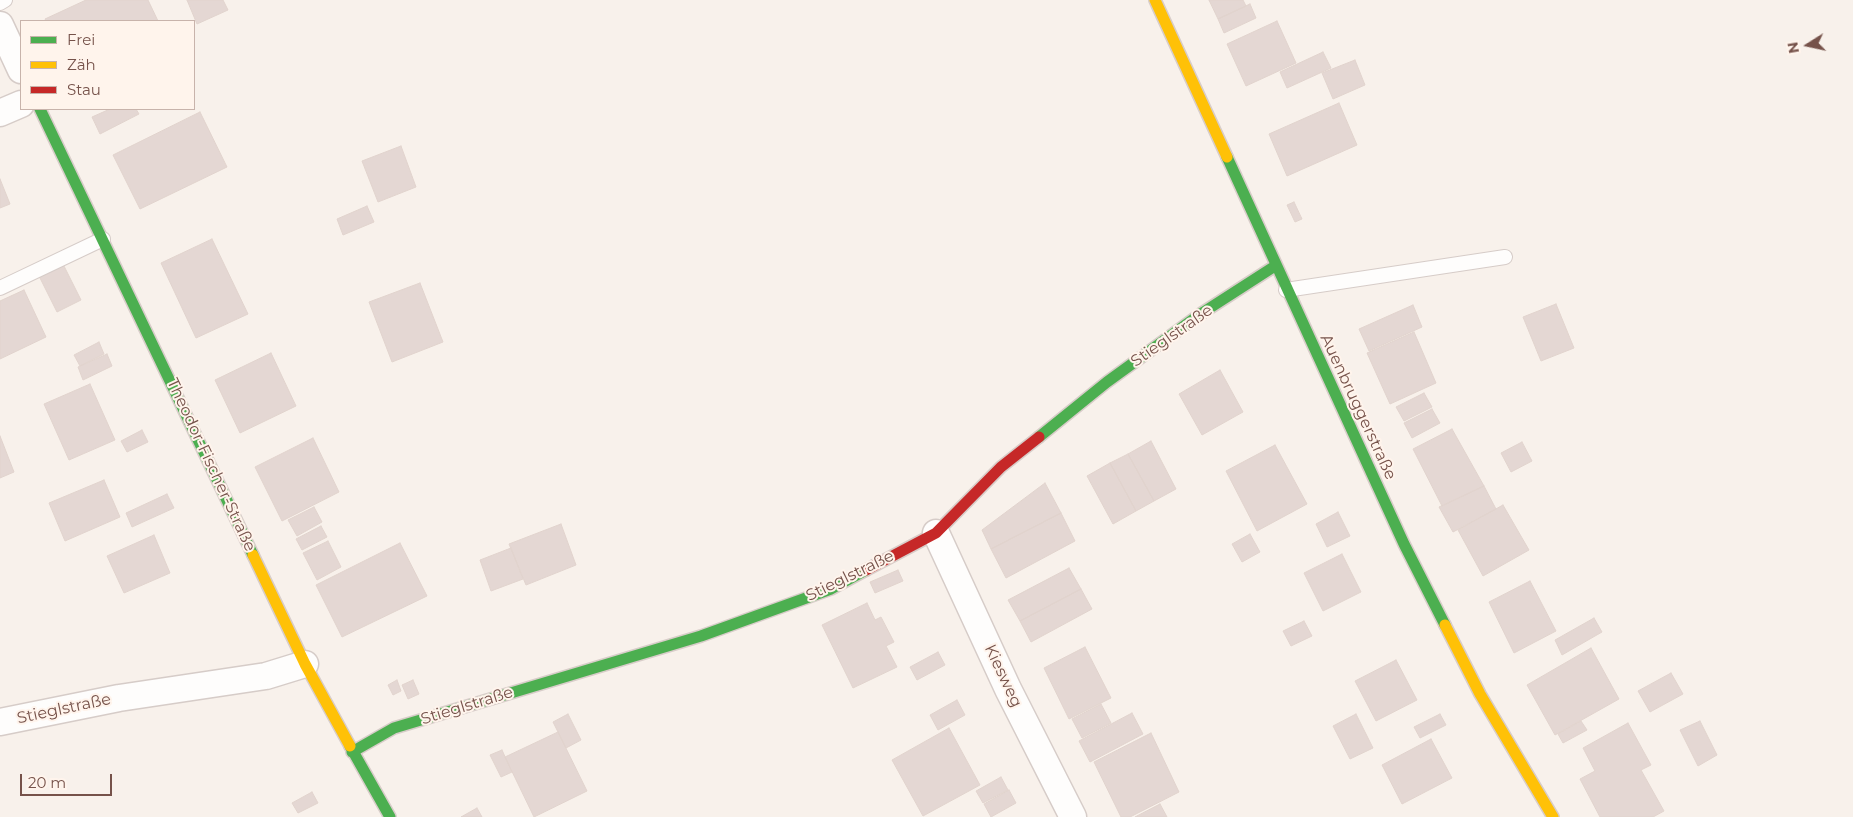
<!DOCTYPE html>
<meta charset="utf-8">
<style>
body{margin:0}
#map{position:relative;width:1853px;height:817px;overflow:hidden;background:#f8f1eb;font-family:Montserrat,sans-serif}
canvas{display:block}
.legend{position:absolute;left:20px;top:20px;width:175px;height:90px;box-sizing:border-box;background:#fff4ec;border:1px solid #c8b3ab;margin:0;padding:6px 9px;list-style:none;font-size:15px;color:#76524a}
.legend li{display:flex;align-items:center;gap:10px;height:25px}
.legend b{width:25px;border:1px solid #c8b3ab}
.north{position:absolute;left:1783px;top:20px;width:50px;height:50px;-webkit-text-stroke:4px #fff4ec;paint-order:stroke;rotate:260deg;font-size:14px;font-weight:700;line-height:20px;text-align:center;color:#76524a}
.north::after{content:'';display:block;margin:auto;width:18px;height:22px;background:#76524a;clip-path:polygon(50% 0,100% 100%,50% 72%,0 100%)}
.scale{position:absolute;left:20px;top:774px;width:92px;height:22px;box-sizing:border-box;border:2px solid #76524a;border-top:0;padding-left:6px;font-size:15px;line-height:18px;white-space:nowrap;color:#76524a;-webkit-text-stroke:4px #fff4ec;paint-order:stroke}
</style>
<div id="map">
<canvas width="1853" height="817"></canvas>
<ul class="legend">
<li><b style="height:6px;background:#4caf50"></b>Frei</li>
<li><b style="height:6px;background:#ffc107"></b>Zäh</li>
<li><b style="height:6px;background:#c62828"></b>Stau</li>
</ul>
<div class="north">N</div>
<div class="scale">20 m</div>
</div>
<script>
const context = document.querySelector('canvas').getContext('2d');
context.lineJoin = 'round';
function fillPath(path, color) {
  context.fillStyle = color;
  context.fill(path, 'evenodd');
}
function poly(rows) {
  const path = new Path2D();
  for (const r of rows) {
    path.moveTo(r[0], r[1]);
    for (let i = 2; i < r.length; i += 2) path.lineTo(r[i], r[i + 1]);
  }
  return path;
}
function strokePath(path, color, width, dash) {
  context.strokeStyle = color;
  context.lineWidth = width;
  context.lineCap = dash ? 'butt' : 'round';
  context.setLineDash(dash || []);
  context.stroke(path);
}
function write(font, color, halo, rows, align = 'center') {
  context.font = font + ' Montserrat,sans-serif';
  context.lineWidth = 4;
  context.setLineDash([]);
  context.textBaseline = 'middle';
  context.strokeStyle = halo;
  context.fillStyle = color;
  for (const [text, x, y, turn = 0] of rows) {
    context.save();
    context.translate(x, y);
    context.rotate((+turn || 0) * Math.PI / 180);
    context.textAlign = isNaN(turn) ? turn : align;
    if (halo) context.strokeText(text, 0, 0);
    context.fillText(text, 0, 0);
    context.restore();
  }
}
const building = poly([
 [86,0,148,0,158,21,46,21,45,19,86,0],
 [187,0,223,0,228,10,197,24,187,0],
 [1209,0,1243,0,1246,6,1218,19,1209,0],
 [1250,4,1256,18,1224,33,1218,19,1250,4],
 [1277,21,1296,63,1246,86,1227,44,1277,21],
 [1323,52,1331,68,1287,88,1280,72,1323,52],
 [1355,60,1365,85,1333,99,1322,73,1355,60],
 [1339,103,1357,145,1287,176,1269,134,1339,103],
 [110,109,136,109,139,114,100,134,92,117,110,109],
 [200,112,227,167,140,209,113,155,200,112],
 [401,146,416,187,378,202,362,161,401,146],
 [0,179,10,204,0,208,0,179],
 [1294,202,1302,219,1295,222,1287,205,1294,202],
 [367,206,374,222,343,235,337,219,367,206],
 [212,239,248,314,196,338,161,263,212,239],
 [63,264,81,300,57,312,39,276,63,264],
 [420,283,443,342,392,362,369,302,420,283],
 [24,290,46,337,0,359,0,301,24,290],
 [1556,304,1574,348,1541,361,1523,317,1556,304],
 [1413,305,1422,327,1369,351,1359,329,1413,305],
 [1414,332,1436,383,1390,404,1367,353,1414,332],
 [99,342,104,354,80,366,74,355,99,342],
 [271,353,296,406,240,433,215,380,271,353],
 [107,354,112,366,83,380,78,367,107,354],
 [1220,370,1243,412,1202,435,1179,394,1220,370],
 [90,384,115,440,69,460,44,404,90,384],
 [1424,393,1432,407,1404,421,1396,407,1424,393],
 [1432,409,1440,423,1412,438,1404,423,1432,409],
 [1452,429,1484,486,1442,506,1413,449,1452,429],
 [142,430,148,442,127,452,121,441,142,430],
 [0,436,14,472,0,478,0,436],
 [313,438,339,492,282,521,255,467,313,438],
 [1151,441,1176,489,1154,501,1128,454,1151,441],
 [1522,442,1532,461,1511,472,1501,453,1522,442],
 [1275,445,1307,504,1257,531,1226,471,1275,445],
 [1128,454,1154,501,1136,511,1110,463,1128,454],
 [1110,463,1136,511,1113,524,1087,476,1110,463],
 [104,480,120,517,65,541,49,503,104,480],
 [1045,483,1061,513,991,549,982,530,1045,483],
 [1484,486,1496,509,1453,532,1439,507,1484,486],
 [167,494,174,508,132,527,126,513,167,494],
 [1503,505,1529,550,1483,576,1458,530,1503,505],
 [314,507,322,522,297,536,288,520,314,507],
 [1338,512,1350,536,1327,547,1316,524,1338,512],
 [1061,513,1075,541,1006,578,991,549,1061,513],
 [561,524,576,565,526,585,509,544,561,524],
 [321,526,327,537,302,550,296,539,321,526],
 [1250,534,1260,552,1242,562,1232,544,1250,534],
 [154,535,170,573,124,593,107,556,154,535],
 [328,541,341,567,317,580,303,553,328,541],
 [400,543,427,596,342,637,316,585,400,543],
 [511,548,523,579,491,591,480,560,511,548],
 [1342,554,1361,592,1323,611,1304,573,1342,554],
 [1069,568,1081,589,1020,621,1008,600,1069,568],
 [898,570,903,581,875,593,870,582,898,570],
 [1530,581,1556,631,1514,653,1489,602,1530,581],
 [1081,589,1092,609,1031,642,1020,621,1081,589],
 [867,603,875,620,881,617,894,642,886,646,897,667,853,688,822,625,867,603],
 [1594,618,1602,632,1562,655,1555,640,1594,618],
 [1304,621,1312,636,1291,646,1283,631,1304,621],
 [1085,647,1111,698,1069,719,1044,668,1085,647],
 [1591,648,1619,699,1555,735,1527,685,1591,648],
 [938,652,945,665,917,680,910,667,938,652],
 [1396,660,1417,700,1376,721,1355,681,1396,660],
 [1671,673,1683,694,1650,712,1638,691,1671,673],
 [397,680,401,691,393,695,388,685,397,680],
 [413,680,419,694,408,699,402,685,413,680],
 [957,700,965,715,938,730,930,715,957,700],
 [1101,704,1111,723,1082,738,1072,719,1101,704],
 [1132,713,1143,734,1090,762,1079,741,1132,713],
 [568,714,581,740,566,748,553,722,568,714],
 [1356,714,1373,748,1350,759,1333,726,1356,714],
 [1440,714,1446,725,1420,738,1414,727,1440,714],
 [1581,721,1587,730,1563,743,1558,734,1581,721],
 [1700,721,1717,755,1698,766,1680,730,1700,721],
 [1628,723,1651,765,1641,770,1664,811,1653,817,1600,817,1580,779,1595,771,1583,748,1628,723],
 [949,728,980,785,923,816,892,760,949,728],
 [558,732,587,791,534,817,505,757,558,732],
 [1151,733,1179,792,1130,817,1121,817,1094,762,1151,733],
 [1431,739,1452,778,1402,804,1382,765,1431,739],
 [502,750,512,772,501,777,490,755,502,750],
 [1001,777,1008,790,983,803,976,791,1001,777],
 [1009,790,1016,803,991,817,984,804,1009,790],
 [312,792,318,803,298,813,292,803,312,792],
 [1160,804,1167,817,1135,817,1160,804],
 [477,808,482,817,461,817,477,808]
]);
const lane = poly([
 [0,3,5,0],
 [0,288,103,239],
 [1286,290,1505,257]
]);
const street = poly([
 [0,25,21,70],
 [0,113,21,104],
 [936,533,1008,689,1073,817],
 [0,722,119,698,266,676,305,664]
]);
const fast = poly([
 [40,109,253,555],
 [1227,157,1404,544,1445,625],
 [1039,437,1107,382,1202,313,1275,266],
 [350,746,390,817],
 [352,752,394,728,701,636,831,589,866,570]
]);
const slow = poly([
 [1155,0,1227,157],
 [253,555,305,664,350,746],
 [1445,625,1480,694,1553,817]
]);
const jam = poly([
 [866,570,936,533,1001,467,1039,437]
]);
const streetNames = [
 ["Stieglstraße",1172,336,-35],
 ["Auenbruggerstraße",1358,407,65],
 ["Theodor-Fischer-Straße",211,465,65],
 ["Stieglstraße",850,576,-26],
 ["Kiesweg",1003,676,65],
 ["Stieglstraße",467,706,-17],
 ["Stieglstraße",64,709,-12]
];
fillPath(building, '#e4d7d3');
strokePath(building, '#e1d3cd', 1);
strokePath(lane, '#d6ccc8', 16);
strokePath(street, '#d6ccc8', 29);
strokePath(fast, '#d8cdc9', 14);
strokePath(slow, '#d8cdc9', 14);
strokePath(jam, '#d8cdc9', 14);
strokePath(lane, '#fefdfc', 14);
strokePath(street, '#fefdfc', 26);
strokePath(fast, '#4caf50', 11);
strokePath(slow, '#ffc107', 11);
strokePath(jam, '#c62828', 11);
write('16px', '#76524a', '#fff4ec', streetNames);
</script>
